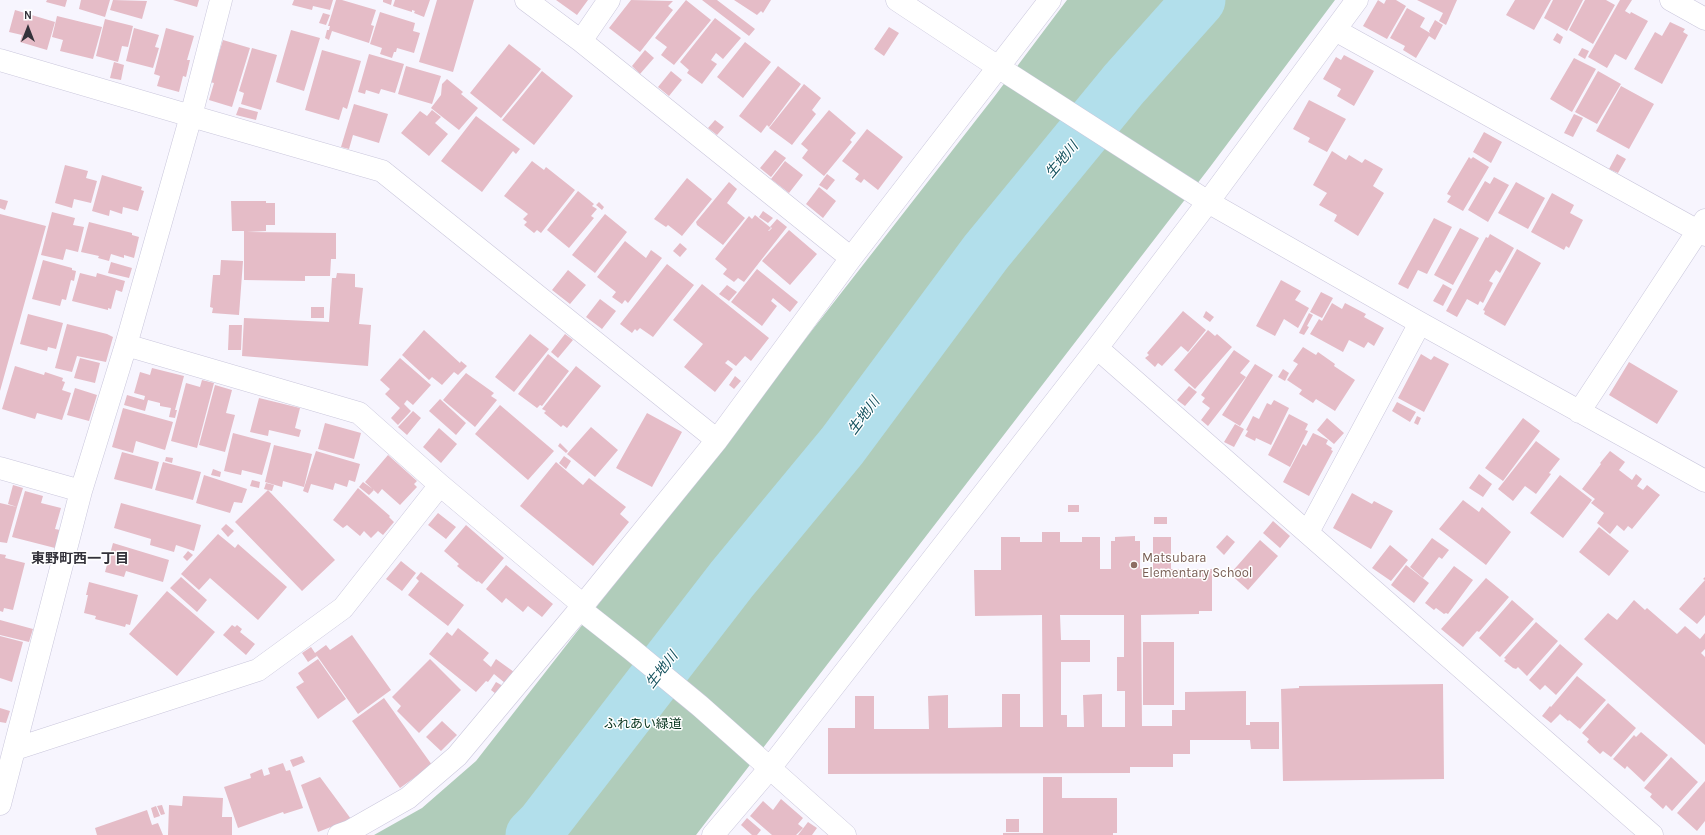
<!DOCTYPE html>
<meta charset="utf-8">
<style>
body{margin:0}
#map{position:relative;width:1705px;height:835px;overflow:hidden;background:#f7f5fe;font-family:Karla,sans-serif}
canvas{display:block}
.north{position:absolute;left:8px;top:8px;width:40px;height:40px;-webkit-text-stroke:3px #fff;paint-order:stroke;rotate:0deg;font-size:11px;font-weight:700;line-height:16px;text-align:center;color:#33323a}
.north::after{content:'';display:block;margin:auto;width:14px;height:18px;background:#33323a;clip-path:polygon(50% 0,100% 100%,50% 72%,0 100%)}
</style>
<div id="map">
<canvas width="1705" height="835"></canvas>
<div class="north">N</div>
</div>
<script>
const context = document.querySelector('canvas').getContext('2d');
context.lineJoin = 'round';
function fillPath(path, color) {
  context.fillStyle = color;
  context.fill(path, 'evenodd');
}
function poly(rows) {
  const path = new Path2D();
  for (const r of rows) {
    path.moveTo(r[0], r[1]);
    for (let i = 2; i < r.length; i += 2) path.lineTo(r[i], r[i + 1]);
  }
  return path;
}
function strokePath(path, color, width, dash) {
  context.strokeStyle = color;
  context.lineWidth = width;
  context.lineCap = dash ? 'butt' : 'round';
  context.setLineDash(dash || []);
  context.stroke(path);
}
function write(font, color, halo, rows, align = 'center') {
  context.font = font + ' Karla,"Noto Sans JP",sans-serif';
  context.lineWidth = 3;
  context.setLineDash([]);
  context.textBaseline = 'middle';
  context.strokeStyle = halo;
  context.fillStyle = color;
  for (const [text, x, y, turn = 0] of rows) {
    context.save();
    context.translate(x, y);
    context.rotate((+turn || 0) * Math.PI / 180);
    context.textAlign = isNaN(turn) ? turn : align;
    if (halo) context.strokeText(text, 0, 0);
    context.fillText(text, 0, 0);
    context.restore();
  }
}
const green = poly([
 [1067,0,1335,0,1210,167,696,835,374,835,422,808,476,761,994,97]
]);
const river = poly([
 [532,835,543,824,732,579,842,446,986,252,1124,84,1199,0]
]);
const building = poly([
 [47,0,67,0,65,7,46,2],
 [81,0,110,0,105,17,79,9],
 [113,0,147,1,142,19,110,10],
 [173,0,199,0,197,7],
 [294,0,333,0,330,10,313,6,312,10,292,5],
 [336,0,342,0,376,10,371,25,374,26,369,43,332,31,329,40,325,38,327,30,329,30,330,26,328,26],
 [383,0,392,0,391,5,383,2],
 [395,0,430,0,424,17,414,13,415,11,412,10,412,12,393,6],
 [437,0,474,0,453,72,419,62],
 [556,0,588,0,577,15],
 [631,0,673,1,668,6,673,10,640,52,609,28],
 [686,0,711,20,674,65,661,55,667,47,655,38],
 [702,0,717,0,755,29,749,36],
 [734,0,771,0,763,13,761,11,757,15],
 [1378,0,1384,4,1386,0,1396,0,1406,6,1387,39,1363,26],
 [1417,0,1457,0,1446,25,1439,21,1443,13],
 [1515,0,1551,0,1534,30,1506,15],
 [1553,0,1583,0,1567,31,1544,18],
 [1585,0,1606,0,1615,5,1593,44,1569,30],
 [1620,0,1632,0,1625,11,1630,14,1631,12,1648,21,1626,60,1615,54,1607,68,1588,57],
 [1407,8,1425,18,1420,27,1430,33,1429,31,1435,20,1443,25,1435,40,1429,36,1416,58,1403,50,1405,46,1390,38],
 [15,10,55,22,47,50,20,42,22,35,9,32],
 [380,12,415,23,413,31,420,33,414,53,397,48,396,52,394,52,392,58,380,54,382,48,370,44],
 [323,13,330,15,326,25,319,23],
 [57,16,102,27,93,59,60,51,63,40,52,37],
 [715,18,741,38,723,59,716,53,711,60,717,64,702,84,687,73,689,70,680,62],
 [105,19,133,26,128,47,122,46,118,62,96,56],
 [1670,22,1685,29,1683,32,1688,35,1662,84,1634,69,1655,32,1662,36],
 [889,27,899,33,884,56,874,49],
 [134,28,159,35,155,47,159,48,153,68,126,61],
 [166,28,194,36,187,60,190,60,186,77,183,76,179,92,157,86,160,76,154,74],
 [291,30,320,38,304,91,276,82],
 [1557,33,1563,37,1560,44,1553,40],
 [223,40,250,48,232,107,209,100,214,83,210,82],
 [745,42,771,62,743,98,717,77],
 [509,44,541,69,501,118,470,93],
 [252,48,277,55,261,110,241,104,244,93,239,91],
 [1582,48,1589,51,1585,59,1578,55],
 [322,50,361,61,347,109,343,107,339,120,305,110],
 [645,50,654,58,640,74,632,66],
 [369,54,404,64,395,93,381,89,379,94,366,90,365,94,358,92],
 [1344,55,1374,71,1354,106,1337,96,1341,89,1323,79,1336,57,1341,60],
 [1574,58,1596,69,1572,112,1550,99],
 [114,62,124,65,121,80,110,78],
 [406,66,441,76,432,104,398,94],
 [778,66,801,84,769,127,767,125,761,133,739,116],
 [542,71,573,96,534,145,502,120],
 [671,71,682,80,669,96,658,87],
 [1598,71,1621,84,1597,124,1575,112],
 [447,79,463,92,461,94,478,108,459,130,431,108,441,95,442,84],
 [804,84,821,98,812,110,816,114,792,145,769,128],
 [1621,86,1654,104,1629,149,1596,131],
 [1309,100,1346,119,1327,152,1308,142,1310,138,1293,129],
 [354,104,388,114,379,143,353,135,349,149,341,147],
 [239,107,258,112,256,120,236,115],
 [432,110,441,117,435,123,448,134,429,156,401,133,420,111,427,116],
 [829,110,856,133,850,140,852,142,824,176,802,158,808,150,801,144],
 [1574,114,1583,118,1573,137,1564,133],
 [476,116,520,149,516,154,513,151,482,192,441,161],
 [715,120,724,127,717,135,708,128],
 [867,129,903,157,878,190,864,179,861,183,855,179,859,174,842,161],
 [1484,132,1502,142,1491,163,1473,152],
 [775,150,786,158,771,177,760,168],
 [1332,151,1346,160,1349,155,1362,163,1365,159,1383,169,1373,186,1384,193,1358,236,1334,221,1337,215,1319,205,1327,193,1313,185],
 [1617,154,1626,159,1618,173,1609,169],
 [1469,157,1471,159,1473,157,1489,167,1463,211,1447,202,1451,196,1447,194],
 [532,161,544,170,546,167,575,190,541,233,537,230,534,233,524,225,527,222,523,219,528,214,504,196],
 [785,161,803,175,789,193,771,179],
 [65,165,88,171,86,178,97,181,91,203,74,199,72,208,55,203],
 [827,174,835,180,827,190,819,185],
 [102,175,142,187,141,190,144,191,138,211,123,207,122,214,110,210,109,216,92,211],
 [1494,177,1509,185,1488,222,1468,210,1485,181,1490,184],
 [687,178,712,199,682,236,668,225,666,227,654,219],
 [729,182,737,189,727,203,745,218,723,245,697,225,696,222],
 [1516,182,1545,198,1528,229,1498,213],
 [819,187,836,201,823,218,806,204],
 [578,191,594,204,592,206,597,209,591,216,594,218,569,248,547,230],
 [1552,193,1574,205,1570,213,1583,220,1569,248,1566,246,1564,250,1531,232],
 [0,199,8,201,5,210,0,208],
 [231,201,266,201,266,203,275,203,275,225,266,225,266,231,247,232,336,233,336,259,331,259,330,276,305,276,305,281,244,280,244,231,232,231],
 [599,202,604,207,602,210,596,205],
 [763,211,773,218,768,223,759,217],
 [52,212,75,218,73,225,84,227,78,252,66,249,63,260,41,255],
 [0,214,46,226,0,391],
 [605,214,627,232,595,273,572,255],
 [755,215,771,228,768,231,769,231,772,228,770,227,777,219,787,227,744,282,738,278,734,282,723,274,727,269,715,259,749,216,752,219],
 [1434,218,1452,227,1427,274,1418,270,1408,289,1398,284],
 [89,222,132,233,132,235,139,237,134,258,124,255,124,258,111,254,109,261,98,258,99,256,81,252],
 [1460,228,1479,238,1453,285,1434,275],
 [789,230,817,254,790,285,762,261],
 [1490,234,1514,248,1500,273,1496,270,1489,281,1493,283,1483,303,1480,301,1478,305,1467,299,1457,317,1446,311,1486,237,1488,238],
 [625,241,646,258,651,250,662,258,628,303,625,300,622,304,612,297,616,292,597,277],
 [680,243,687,249,680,257,673,251],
 [1517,249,1541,263,1505,326,1484,314,1485,311,1483,310],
 [43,260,72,268,72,270,76,271,74,281,71,280,66,300,62,299,60,306,32,299],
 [221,260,243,261,239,315,212,313,213,308,210,307,213,275,220,275],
 [111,262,132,268,129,278,108,273],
 [667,264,694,285,653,337,640,328,637,331,635,329,632,333,620,324],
 [757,269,798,302,790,312,773,298,771,301,777,306,762,326,731,302],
 [568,270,586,285,570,304,552,290],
 [80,273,96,277,97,273,125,281,122,292,116,290,111,309,108,308,108,310,72,301],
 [337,273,355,274,355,287,363,288,359,324,371,325,368,366,242,356,244,318,329,322,332,278,336,278],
 [1281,280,1301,291,1295,300,1309,308,1298,328,1284,319,1275,336,1256,326],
 [702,284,769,338,751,361,745,356,736,366,728,360,725,363,733,369,715,392,684,367,703,344,673,320],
 [1443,284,1452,289,1443,306,1433,301],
 [727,285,737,292,729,301,719,294],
 [1321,292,1333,298,1322,318,1310,312],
 [600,299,616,311,602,329,586,317],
 [1332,303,1342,309,1345,303,1366,314,1364,317,1384,328,1374,346,1368,342,1364,348,1349,340,1343,352,1310,334,1319,319,1322,321],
 [311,307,324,307,324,318,311,318],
 [1183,311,1206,330,1188,352,1181,346,1162,366,1158,363,1155,367,1145,358,1149,355,1147,353],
 [1206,311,1214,317,1210,322,1203,317],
 [1309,313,1313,315,1307,326,1309,327,1304,335,1299,333],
 [28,314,63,323,56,349,48,347,47,351,20,344],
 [67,324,107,334,113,337,106,362,77,356,72,372,55,368],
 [229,325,242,325,241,350,228,350],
 [424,330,460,363,461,361,467,366,458,375,454,372,442,385,432,377,429,380,402,355],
 [1208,330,1215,336,1217,334,1232,347,1195,389,1174,370],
 [530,334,549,349,514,392,495,377],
 [565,334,573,340,558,358,551,352],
 [1303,347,1316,355,1318,352,1335,364,1334,366,1355,380,1335,411,1316,399,1313,403,1299,394,1302,390,1287,380,1298,364,1293,361],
 [1234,350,1250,361,1240,373,1246,377,1208,426,1201,420,1210,408,1202,402,1205,398,1201,395],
 [548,354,569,371,542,406,540,405,537,408,518,394],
 [1421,354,1431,360,1434,356,1449,364,1424,412,1398,398],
 [80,358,100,363,95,383,74,378],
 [400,358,431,385,413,405,407,400,404,404,411,411,398,425,391,418,400,408,385,394,390,389,380,380],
 [1629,362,1678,391,1657,424,1609,395],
 [1255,364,1273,375,1240,426,1222,415],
 [15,366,44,375,45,372,63,378,62,381,65,382,62,390,71,393,62,420,37,413,35,419,2,409],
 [576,366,601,386,567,428,563,425,561,427,544,413,546,411,542,409],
 [152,368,184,376,175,410,177,410,175,418,169,417,171,408,160,406,160,403,148,400,145,411,124,405,127,395,144,400,145,396,134,393,140,372,150,375],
 [1283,369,1289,373,1285,381,1278,377],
 [466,373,494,393,491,396,497,400,475,427,443,400],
 [735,376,741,381,734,389,729,385],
 [202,380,214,383,197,448,171,441,186,383,200,387],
 [215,385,232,390,226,413,235,415,225,452,199,445],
 [1189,386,1197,392,1185,406,1177,400],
 [75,388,97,395,89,421,67,415],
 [259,398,300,408,295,428,301,430,299,437,269,430,268,436,250,432],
 [440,399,466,423,456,435,429,411],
 [1274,400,1289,408,1271,445,1256,438,1255,441,1245,436,1248,431,1246,430,1253,416,1259,419,1267,403,1271,405],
 [1397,402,1416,412,1410,422,1392,411],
 [500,405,554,451,528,480,475,434],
 [123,408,173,422,165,450,136,441,133,453,112,447],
 [413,411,421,418,407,435,398,427],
 [647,413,682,432,652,487,616,468],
 [1289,414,1308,424,1305,430,1308,431,1290,467,1268,455],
 [1417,416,1421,418,1418,425,1414,423],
 [1327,418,1344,433,1334,444,1317,430],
 [1523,418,1540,431,1503,481,1485,468],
 [325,423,361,433,354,459,318,449],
 [1235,424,1244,429,1234,447,1224,442],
 [591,427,618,450,595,477,567,454],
 [439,428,457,444,441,463,423,447],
 [233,433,271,443,262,475,242,470,241,475,224,471],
 [1313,433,1328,440,1326,444,1332,448,1331,450,1333,451,1309,496,1283,482,1303,444,1306,446],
 [1536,441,1560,459,1549,473,1551,474,1536,494,1525,486,1513,501,1498,489],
 [560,443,568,451,566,453,558,446],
 [274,445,312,454,304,487,283,481,282,487,265,482],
 [316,451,360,464,355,482,349,480,347,487,335,483,333,490,311,484,308,493,303,491],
 [1610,451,1625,462,1619,470,1632,480,1636,474,1642,479,1637,486,1643,490,1647,485,1660,495,1632,529,1628,526,1624,531,1617,525,1610,534,1597,523,1604,513,1591,503,1595,499,1582,489,1601,464,1600,463],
 [122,452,159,462,152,489,114,479],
 [388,455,417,481,414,484,417,487,400,505,382,489,378,494,365,482],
 [564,456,571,461,566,469,559,463],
 [166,457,173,458,172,463,165,461],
 [163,462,201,472,193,500,155,490],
 [556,462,583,485,589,478,626,507,620,514,629,522,593,566,520,506],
 [213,469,221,472,220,477,211,475],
 [1479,474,1492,484,1483,497,1469,488],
 [204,475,247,489,242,503,234,502,230,513,196,503],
 [1560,475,1592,500,1563,538,1530,513],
 [252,480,260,482,259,488,250,486],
 [363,482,374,490,369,495,359,487],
 [266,483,274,485,272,491,264,489],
 [13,485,23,488,17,507,8,504],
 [358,488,390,516,389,517,394,522,383,535,378,531,371,538,364,531,360,536,347,525,343,528,333,520],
 [268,490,335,560,302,591,235,522],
 [25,491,43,496,41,503,61,508,55,529,60,530,55,548,12,537],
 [1352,493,1372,504,1374,501,1393,511,1371,549,1333,528],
 [1463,500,1479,512,1482,507,1511,532,1486,565,1439,529],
 [0,503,17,507,7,543,0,542],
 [121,503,201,525,194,551,176,545,174,552,150,545,151,539,114,528],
 [1068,505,1079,505,1079,512,1068,512],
 [438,513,456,527,446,539,428,525],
 [1154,517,1167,517,1167,524,1154,524],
 [1273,521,1290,536,1280,548,1263,533],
 [226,524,234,531,228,537,221,529],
 [466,525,504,558,482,584,478,581,477,582,457,566,459,564,444,551],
 [1599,527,1629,551,1609,576,1579,552],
 [1042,532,1060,532,1060,542,1082,542,1082,537,1100,537,1100,569,1111,569,1111,541,1115,541,1115,537,1135,536,1135,541,1140,541,1140,569,1153,569,1153,537,1171,537,1171,569,1212,569,1212,611,1199,611,1199,614,1141,615,1142,726,1172,726,1172,710,1185,710,1185,692,1246,691,1246,725,1250,725,1250,722,1279,722,1279,749,1251,749,1250,740,1190,740,1190,754,1173,754,1173,767,1130,767,1130,773,828,774,828,728,855,728,855,696,874,696,874,729,929,729,928,696,948,695,948,728,1002,727,1002,694,1020,694,1020,727,1043,727,1042,615,975,616,974,570,1001,570,1001,537,1020,537,1020,542,1042,542],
 [1060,615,1124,615,1124,657,1117,657,1117,691,1125,691,1125,727,1102,727,1102,694,1083,695,1084,727,1067,727,1067,715,1061,715,1061,662,1090,662,1090,640,1061,640],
 [218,534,235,548,238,544,287,587,258,620,210,578,199,590,181,574],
 [1227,535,1235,542,1224,555,1216,547],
 [1432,538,1449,550,1442,559,1439,557,1423,578,1410,567],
 [1260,540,1278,556,1248,590,1230,574],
 [113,543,169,560,163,582,126,571,124,577,105,572],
 [1390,545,1408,560,1391,581,1372,568],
 [188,551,193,555,187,561,183,557],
 [0,554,6,555,5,558,25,563,13,610,4,608,3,612,0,611],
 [401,561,416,573,402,591,386,579],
 [506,565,553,604,542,617,528,606,523,612,506,598,502,603,486,589],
 [1406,565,1429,583,1414,603,1391,585],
 [1454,566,1473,580,1448,614,1446,613,1444,614,1436,608,1434,610,1425,603],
 [421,572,464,605,448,626,408,595,419,581,416,578],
 [181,577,207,600,197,612,170,588],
 [1705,577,1705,615,1697,624,1679,609,1705,580,1703,579],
 [1486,578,1509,597,1479,632,1477,631,1463,647,1441,629],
 [89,582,138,595,130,625,126,624,125,627,95,619,96,616,84,613,88,595,86,595],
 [167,591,215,632,177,676,129,634],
 [1512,600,1534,619,1500,657,1479,638],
 [1634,600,1645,610,1647,608,1677,634,1685,626,1700,639,1705,633,1705,649,1701,653,1705,657,1705,745,1584,639,1608,613,1617,620],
 [0,620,33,629,29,642,0,635],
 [1536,622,1558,641,1527,676,1518,667,1516,669,1513,668,1504,661,1506,659,1504,658],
 [232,625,235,627,237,625,242,629,240,632,255,644,246,655,223,635],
 [458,628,489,653,483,660,491,667,496,659,514,672,505,683,494,674,488,682,486,681,476,692,429,654,447,632,452,636],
 [352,635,391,690,358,714,315,653,326,645,330,650],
 [0,636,23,642,12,682,0,678],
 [1143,642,1174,642,1174,705,1143,705],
 [1560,644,1583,664,1556,695,1545,685,1540,690,1529,680],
 [311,647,317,656,308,662,302,653],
 [318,659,346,699,318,719,296,687,304,682,298,673],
 [430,659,461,690,419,733,397,711,401,706,392,697],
 [1577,676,1606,700,1580,729,1569,720,1568,721,1560,714,1551,723,1542,716,1550,706,1551,707],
 [496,682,503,686,496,694,491,690],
 [1443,684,1444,779,1283,781,1281,689,1299,688,1299,686],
 [384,698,432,765,400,788,352,721],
 [1608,703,1636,728,1611,757,1603,751,1600,754,1587,742,1589,739,1582,733],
 [0,708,10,711,6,723,0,722],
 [442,721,457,735,441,751,426,737],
 [1641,732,1668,755,1644,782,1627,766,1625,769,1613,759,1634,735,1636,737],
 [302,756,305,762,293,767,290,760],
 [1671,757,1698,782,1672,811,1666,805,1663,809,1650,797,1652,794,1644,788],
 [283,763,286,771,290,770,303,808,284,814,283,812,238,828,224,787,251,778,250,774,262,769,264,776,270,774,268,768],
 [320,777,351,819,318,832,301,785],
 [1043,777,1062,777,1062,798,1117,798,1117,833,1113,833,1113,835,1003,835,1003,833,1043,833],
 [1705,781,1705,821,1697,831,1677,813],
 [183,796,223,798,222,817,232,817,232,835,168,835,169,805,182,806],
 [781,799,803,818,798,824,803,828,796,835,772,835,750,816,763,801,773,810],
 [162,805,165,814,161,815,157,806],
 [156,806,160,816,154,818,151,808],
 [147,810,152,825,158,823,163,835,97,835,95,828],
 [747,818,761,830,757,835,752,835,741,825],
 [1006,819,1019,819,1019,832,1006,832],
 [808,822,817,828,812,835,798,835]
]);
const street = poly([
 [526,0,581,41,851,258],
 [897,0,998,67,1208,202,1420,323,1705,481],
 [1671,0,1705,19],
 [1335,30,1705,235],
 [581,41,609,0],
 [0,60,191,116,382,171,717,440],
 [126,345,359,413,440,485,583,605],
 [1097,348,1652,835],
 [1579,412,1705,220],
 [0,468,81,491],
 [1308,532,1420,323],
 [580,609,632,650,700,706,845,835],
 [15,749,258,670,343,608,440,485],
 [0,804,81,491,126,345,191,116,221,0],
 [339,835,350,831,408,798,457,756,580,609,717,440,851,258,1050,0],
 [713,835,770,768,1097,348,1208,202,1357,0]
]);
const markers = [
 [1134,565,4,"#8d6e63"]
];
const educationNames = [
 ["Matsubara",1142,558],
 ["Elementary School",1142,573]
];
const parkNames = [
 ["ふれあい緑道",643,724]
];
const waterNames = [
 ["生地川",1062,160,-50],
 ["生地川",864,416,-53],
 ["生地川",662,670,-52]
];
const neighbourhoodNames = [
 ["東野町西一丁目",80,559]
];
fillPath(green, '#b0ccba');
strokePath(river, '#b2dfeb', 53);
fillPath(building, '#e5bcc7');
strokePath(street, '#cac7dc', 23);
strokePath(street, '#fff', 22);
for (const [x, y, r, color] of markers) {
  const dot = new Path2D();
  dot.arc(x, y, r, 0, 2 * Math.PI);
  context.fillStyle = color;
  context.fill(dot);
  strokePath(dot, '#fff', 1.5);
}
write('13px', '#785e54', '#fff', educationNames, 'left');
write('13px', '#07341e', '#fff', parkNames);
write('italic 14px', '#13515d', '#fff', waterNames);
write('bold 14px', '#33323a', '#fff', neighbourhoodNames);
</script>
